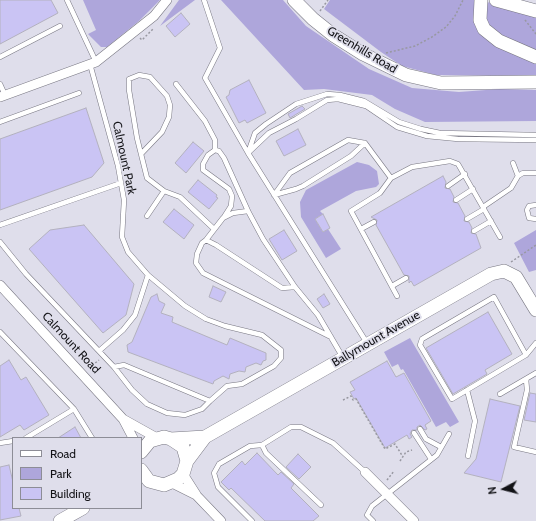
<!DOCTYPE html>
<style>
body{margin:0}
#map{position:relative;width:536px;height:521px;overflow:hidden;background:#dfdeeb;font-family:Cabin,sans-serif}
canvas{display:block}
.legend{position:absolute;left:12px;top:437px;width:130px;height:72px;box-sizing:border-box;background:#dfdeeb;border:1px solid #8d8d96;margin:0;padding:5px 7px;list-style:none;font-size:12px;color:#131317}
.legend li{display:flex;align-items:center;gap:8px;height:20px}
.legend b{width:20px;border:1px solid #8d8d96}
.north{position:absolute;left:484px;top:469px;width:40px;height:40px;-webkit-text-stroke:3px #dfdeeb;paint-order:stroke;rotate:263deg;font-size:11px;font-weight:700;line-height:16px;text-align:center;color:#131317}
.north::after{content:'';display:block;margin:auto;width:14px;height:18px;background:#131317;clip-path:polygon(50% 0,100% 100%,50% 72%,0 100%)}
</style>
<div id="map">
<canvas width="536" height="521"></canvas>
<ul class="legend">
<li><b style="height:5px;background:#fff"></b>Road</li>
<li><b style="height:11px;background:#aea6db"></b>Park</li>
<li><b style="height:11px;background:#cac4f4"></b>Building</li>
</ul>
<div class="north">N</div>
</div>
<script>
const context = document.querySelector('canvas').getContext('2d');
context.lineJoin = 'round';
function fillPath(path, color) {
  context.fillStyle = color;
  context.fill(path, 'evenodd');
}
function poly(rows) {
  const path = new Path2D();
  for (const r of rows) {
    path.moveTo(r[0], r[1]);
    for (let i = 2; i < r.length; i += 2) path.lineTo(r[i], r[i + 1]);
  }
  return path;
}
function strokePath(path, color, width, dash) {
  context.strokeStyle = color;
  context.lineWidth = width;
  context.lineCap = dash ? 'butt' : 'round';
  context.setLineDash(dash || []);
  context.stroke(path);
}
function write(font, color, halo, rows, align = 'center') {
  context.font = font + ' Cabin,sans-serif';
  context.lineWidth = 3.5;
  context.setLineDash([]);
  context.textBaseline = 'middle';
  context.strokeStyle = halo;
  context.fillStyle = color;
  for (const [text, x, y, turn = 0] of rows) {
    context.save();
    context.translate(x, y);
    context.rotate((+turn || 0) * Math.PI / 180);
    context.textAlign = isNaN(turn) ? turn : align;
    if (halo) context.strokeText(text, 0, 0);
    context.fillText(text, 0, 0);
    context.restore();
  }
}
const green = poly([
 [83,0,160,0,139,21,107,47,101,47,88,34,96,30],
 [179,0,195,0,160,26],
 [221,0,283,0,306,26,369,69,412,88,459,92,499,89,536,90,536,121,425,122,395,109,372,95,324,89,304,90],
 [330,0,480,0,536,16,536,76,436,75,402,66,381,52,324,9],
 [357,162,369,165,377,171,379,184,376,187,356,191,320,211,323,214,315,219,323,232,328,229,341,249,326,258,301,217,300,202,306,190],
 [536,230,536,270,529,272,514,243],
 [410,338,459,422,450,427,446,422,436,427,403,369,401,370,398,364,392,367,384,352]
]);
const building = poly([
 [0,0,51,0,58,13,0,44,0,0],
 [181,13,190,24,175,37,166,26,181,13],
 [249,80,266,113,247,123,245,120,239,123,226,97,229,95,230,90,249,80],
 [302,106,305,109,290,118,288,114,302,106],
 [86,108,104,163,92,177,0,210,0,139,86,108],
 [298,129,306,145,284,156,276,141,298,129],
 [193,142,204,151,186,173,175,163,193,142],
 [443,176,446,182,445,188,450,189,454,197,453,202,458,203,465,216,464,221,469,222,472,228,471,233,476,234,481,248,414,286,411,281,409,283,409,276,404,275,376,225,377,220,371,217,443,176],
 [198,180,217,195,216,197,218,198,209,209,188,192,198,180],
 [174,209,194,225,184,239,163,222,174,209],
 [323,214,330,228,323,232,315,219,323,214],
 [84,225,134,284,126,315,103,333,29,249,50,230,84,225],
 [284,230,297,251,282,260,269,239,284,230],
 [213,286,226,292,221,302,209,297,213,286],
 [157,294,159,301,165,304,161,313,173,317,172,322,227,345,230,338,266,353,266,360,263,361,261,365,256,363,246,367,245,372,239,371,230,374,229,379,223,376,214,381,213,384,128,352,127,345,132,342,151,297,157,294],
 [324,294,330,304,323,308,317,299,324,294],
 [488,312,512,354,485,370,487,374,453,394,426,348,488,312],
 [9,360,21,380,26,377,49,415,24,430,20,425,0,437,0,366,9,360],
 [387,361,396,377,404,373,431,421,425,425,427,429,425,430,420,425,417,427,417,430,412,430,410,434,412,437,409,439,407,435,385,448,356,398,354,399,350,392,355,390,350,382,387,361],
 [530,393,536,394,536,422,524,420,530,393],
 [490,399,520,406,501,482,464,473,476,459,490,399],
 [75,427,81,438,58,438,75,427],
 [257,453,278,475,281,472,294,484,291,488,319,516,313,521,265,521,231,488,229,490,221,482,242,461,245,465,257,453],
 [298,454,311,467,299,479,286,467,298,454],
 [9,465,13,482,13,508,19,508,21,516,0,520,0,467,9,465]
]);
const path = poly([
 [320,11,328,0],
 [525,20,536,34],
 [140,38,142,40,153,29],
 [386,53,415,46,432,37,446,27,455,16,463,0],
 [511,262,536,245],
 [89,368,99,360],
 [343,400,351,396,353,400,356,399,385,449,395,444,403,457],
 [400,461,406,452,412,450],
 [387,480,394,471]
]);
const lane = poly([
 [67,0,96,62],
 [204,0,220,48,205,78,248,153,367,343],
 [0,57,60,26],
 [90,64,118,166,124,200,122,237,128,252,148,275,135,315,123,330,99,351],
 [0,84,5,95],
 [176,84,205,121,215,140,215,150],
 [0,122,79,93],
 [249,152,269,133,296,119,327,100,338,99,366,106,397,127,427,136,458,139,536,140],
 [248,153,255,133,266,124,296,104,327,94,340,95,364,101,399,122,421,129,440,133,536,135],
 [141,154,162,132,169,117,170,105,167,96,150,77,139,75,129,79,129,90,137,138,147,178,164,191],
 [513,163,518,176],
 [391,178,380,193,351,211,397,296],
 [448,186,465,174],
 [274,195,290,173,348,140,365,143,391,178,412,167,450,161,458,164,500,237],
 [274,195,296,189,303,186,351,156,365,143],
 [456,200,473,189],
 [536,205,529,206,527,210,529,218,536,219],
 [483,207,511,188,518,176,523,173,536,173],
 [147,216,164,191,180,197,214,229],
 [224,217,231,206,232,196,229,189,203,170,203,164,208,155,215,150,219,151,224,158,248,211],
 [467,219,484,209],
 [0,225,121,183],
 [361,229,374,222],
 [474,231,491,221],
 [206,240,223,218,233,213,248,211,263,239,295,287,318,315,342,356],
 [0,242,26,274,114,367,124,365,210,401,227,386,242,384,274,366,281,358,281,350,262,335,225,326,206,319,185,306,148,275],
 [392,286,406,278],
 [295,287,282,288,216,245,206,240,202,243,197,254,196,263,203,273,331,337],
 [0,332,74,409,92,438],
 [526,355,494,297,422,339,420,345,452,399,526,355,536,343],
 [114,367,132,390,147,404,167,413,185,415,202,409,210,401],
 [526,379,527,390,514,447,536,452],
 [467,390,475,421,468,456],
 [500,394,536,373],
 [420,429,426,439,441,447],
 [414,433,431,459],
 [26,438,74,409],
 [0,443,13,441],
 [262,445,266,453,321,505],
 [252,521,218,487,214,473,219,464,250,446,262,445,291,427,301,427,333,443,365,472],
 [373,521,367,515,372,506,437,455,449,434]
]);
const street = poly([
 [0,97,96,62,154,16,167,0],
 [0,285,123,419,133,438],
 [123,419,157,438],
 [365,472,414,521],
 [183,474,197,496,221,521],
 [172,483,196,495]
]);
const secondary = poly([
 [294,0,313,19,333,35,363,54,406,75,441,83,536,82],
 [481,0,480,20,484,29,499,41,536,57],
 [496,0,536,11],
 [171,439,205,437],
 [141,452,150,441,164,437,171,439,183,447,187,461,183,474,178,479,164,485,149,481,141,470],
 [187,461,205,437,491,274,504,271,516,277,536,310],
 [60,521,83,508]
]);
const streetNames = [
 ["Greenhills Road",362,50,31],
 ["Calmount Park",124,158,78],
 ["Ballymount Avenue",376,339,-30],
 ["Calmount Road",71,343,47]
];
fillPath(green, '#aea6db');
fillPath(building, '#cac4f4');
strokePath(building, '#b3b1be', 1);
strokePath(lane, '#787782', 5.5);
strokePath(street, '#787782', 10);
strokePath(secondary, '#787782', 14);
strokePath(path, '#9898a1', 1.5, [2, 2]);
strokePath(lane, '#fff', 4.5);
strokePath(street, '#fff', 9);
strokePath(secondary, '#fff', 13);
write('12px', '#131317', '#dfdeeb', streetNames);
</script>
